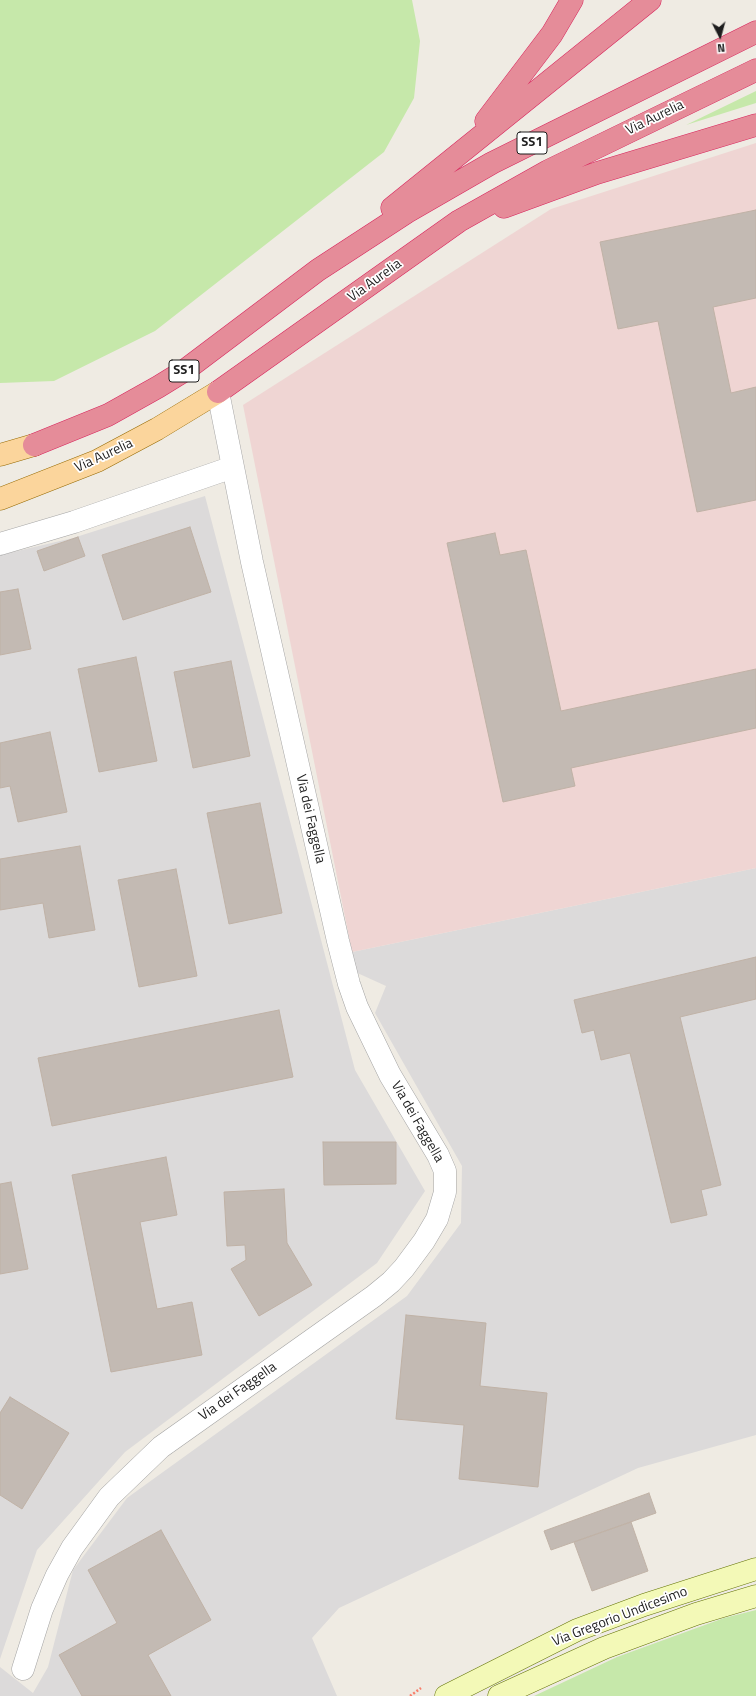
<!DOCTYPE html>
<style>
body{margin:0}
#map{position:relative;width:756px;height:1696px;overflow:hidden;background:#efebe3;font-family:"Titillium Web",sans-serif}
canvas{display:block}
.north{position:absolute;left:700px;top:16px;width:40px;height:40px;-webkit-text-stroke:3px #fff;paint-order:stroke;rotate:174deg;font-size:11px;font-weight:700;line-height:16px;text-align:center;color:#1d1d1d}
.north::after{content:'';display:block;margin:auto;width:14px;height:18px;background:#1d1d1d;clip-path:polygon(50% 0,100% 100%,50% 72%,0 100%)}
</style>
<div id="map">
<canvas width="756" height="1696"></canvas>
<div class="north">N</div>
</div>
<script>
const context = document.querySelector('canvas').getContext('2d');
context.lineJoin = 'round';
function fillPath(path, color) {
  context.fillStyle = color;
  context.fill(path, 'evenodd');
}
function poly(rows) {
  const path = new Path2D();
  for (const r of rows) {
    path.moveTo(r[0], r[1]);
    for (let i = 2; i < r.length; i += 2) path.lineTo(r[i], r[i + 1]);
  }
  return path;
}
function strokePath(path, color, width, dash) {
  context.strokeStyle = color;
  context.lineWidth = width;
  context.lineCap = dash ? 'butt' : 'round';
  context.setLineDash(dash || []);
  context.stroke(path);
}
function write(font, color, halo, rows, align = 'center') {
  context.font = font + ' "Titillium Web",sans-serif';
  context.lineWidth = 3.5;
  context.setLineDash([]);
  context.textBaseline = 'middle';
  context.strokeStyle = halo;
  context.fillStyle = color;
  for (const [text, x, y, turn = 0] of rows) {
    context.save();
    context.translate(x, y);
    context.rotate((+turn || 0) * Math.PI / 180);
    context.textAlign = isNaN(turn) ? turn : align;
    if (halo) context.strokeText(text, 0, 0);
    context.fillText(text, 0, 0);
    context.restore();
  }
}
const residential = poly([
 [205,496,355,1070,425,1191,377,1263,125,1452,37,1550,0,1659,0,555,73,538],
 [756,868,756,1435,638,1468,339,1608,312,1638,337,1696,0,1696,0,1667,33,1693,48,1667,73,1570,127,1498,407,1296,461,1223,462,1166,375,1013,386,986,353,971,352,952]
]);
const commercial = poly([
 [756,143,756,868,352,952,243,405,551,209]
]);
const grass = poly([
 [0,0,412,0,420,41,414,98,384,152,155,331,54,381,0,383],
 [756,91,756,103,686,125],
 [756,1610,756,1696,534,1696,617,1657,724,1618]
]);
const building = poly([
 [756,210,756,298,713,307,731,393,756,387,756,500,697,512,658,321,618,329,600,242,756,210],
 [190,527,211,592,123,620,102,555,190,527],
 [495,533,500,555,526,550,561,711,756,669,756,728,571,768,575,786,503,802,447,543,495,533],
 [78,537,85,556,44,571,37,551,78,537],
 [18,589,31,649,0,655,0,592,18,589],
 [136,657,157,761,99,772,78,669,136,657],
 [231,661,250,756,193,768,174,672,231,661],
 [50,732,67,812,18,822,10,786,0,788,0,743,50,732],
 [260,803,282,913,229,924,207,813,260,803],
 [80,846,95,930,49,938,43,903,0,910,0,859,80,846],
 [176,869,197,976,139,987,118,880,176,869],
 [756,957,756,999,680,1017,721,1185,701,1190,707,1215,671,1223,630,1053,601,1060,594,1030,582,1033,574,1000,756,957],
 [279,1010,293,1077,52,1126,38,1058,279,1010],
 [323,1142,396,1142,396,1184,324,1185,323,1142],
 [166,1157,177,1215,140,1222,157,1309,192,1302,202,1355,111,1372,72,1175,166,1157],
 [11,1182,28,1269,0,1274,0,1184,11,1182],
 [284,1189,287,1243,312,1285,259,1316,231,1269,246,1260,245,1245,227,1246,224,1192,284,1189],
 [406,1315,486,1323,480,1386,547,1393,538,1487,459,1479,464,1425,396,1419,406,1315],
 [10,1397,69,1433,22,1509,0,1495,0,1413,10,1397],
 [649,1493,656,1513,551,1550,544,1531,649,1493],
 [631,1522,648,1571,592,1591,574,1542,631,1522],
 [161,1530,211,1620,148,1655,171,1696,82,1696,59,1655,117,1623,88,1570,161,1530]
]);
const path = poly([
 [410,1696,421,1688]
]);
const street = poly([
 [0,544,74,522,233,467],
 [23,1669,42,1609,57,1575,72,1548,109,1497,161,1447,374,1296,391,1282,404,1268,424,1241,437,1219,445,1192,445,1171,438,1155,390,1075,357,1007,349,984,338,941,252,562,218,392]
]);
const secondary = poly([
 [446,1696,577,1630,644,1605,756,1569],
 [499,1696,604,1648,696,1614,756,1596]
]);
const primary = poly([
 [0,455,34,445],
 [0,499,97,461,157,429,218,392]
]);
const highway = poly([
 [486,121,552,34,572,0],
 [504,207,597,173,756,125],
 [392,208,650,0],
 [218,392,459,221,548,171,756,70],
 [34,445,108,415,158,387,184,371,318,270,407,212,492,163,756,32]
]);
const shields = [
 [532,143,30],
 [184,371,30]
];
const shieldNames = [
 ["SS1",532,143],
 ["SS1",184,371]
];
const streetNames = [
 ["Via Aurelia",655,118,-26],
 ["Via Aurelia",375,281,-36],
 ["Via Aurelia",104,456,-25],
 ["Via dei Faggella",310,819,77],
 ["Via dei Faggella",417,1122,60],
 ["Via dei Faggella",238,1392,-35],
 ["Via Gregorio Undicesimo",620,1617,-21]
];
fillPath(residential, '#dcdada');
fillPath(commercial, '#efd5d3');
fillPath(grass, '#c6e8aa');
fillPath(building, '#c3bab3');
strokePath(building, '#c0b2a6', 1);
strokePath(street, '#a4a4a4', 23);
strokePath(secondary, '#637306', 23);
strokePath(primary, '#956902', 23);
strokePath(highway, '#d7265d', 23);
strokePath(path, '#f87e6b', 2.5, [2, 2]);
strokePath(street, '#fff', 22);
strokePath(secondary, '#f3f9b7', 22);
strokePath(primary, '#fbd59c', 22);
strokePath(highway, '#e58c99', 22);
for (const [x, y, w] of shields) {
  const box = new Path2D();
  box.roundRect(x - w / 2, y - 11, w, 22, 3);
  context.fillStyle = '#fff';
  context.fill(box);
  strokePath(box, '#1d1d1d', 1);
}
write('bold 13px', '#1d1d1d', null, shieldNames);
write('14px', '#1d1d1d', '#fff', streetNames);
</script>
